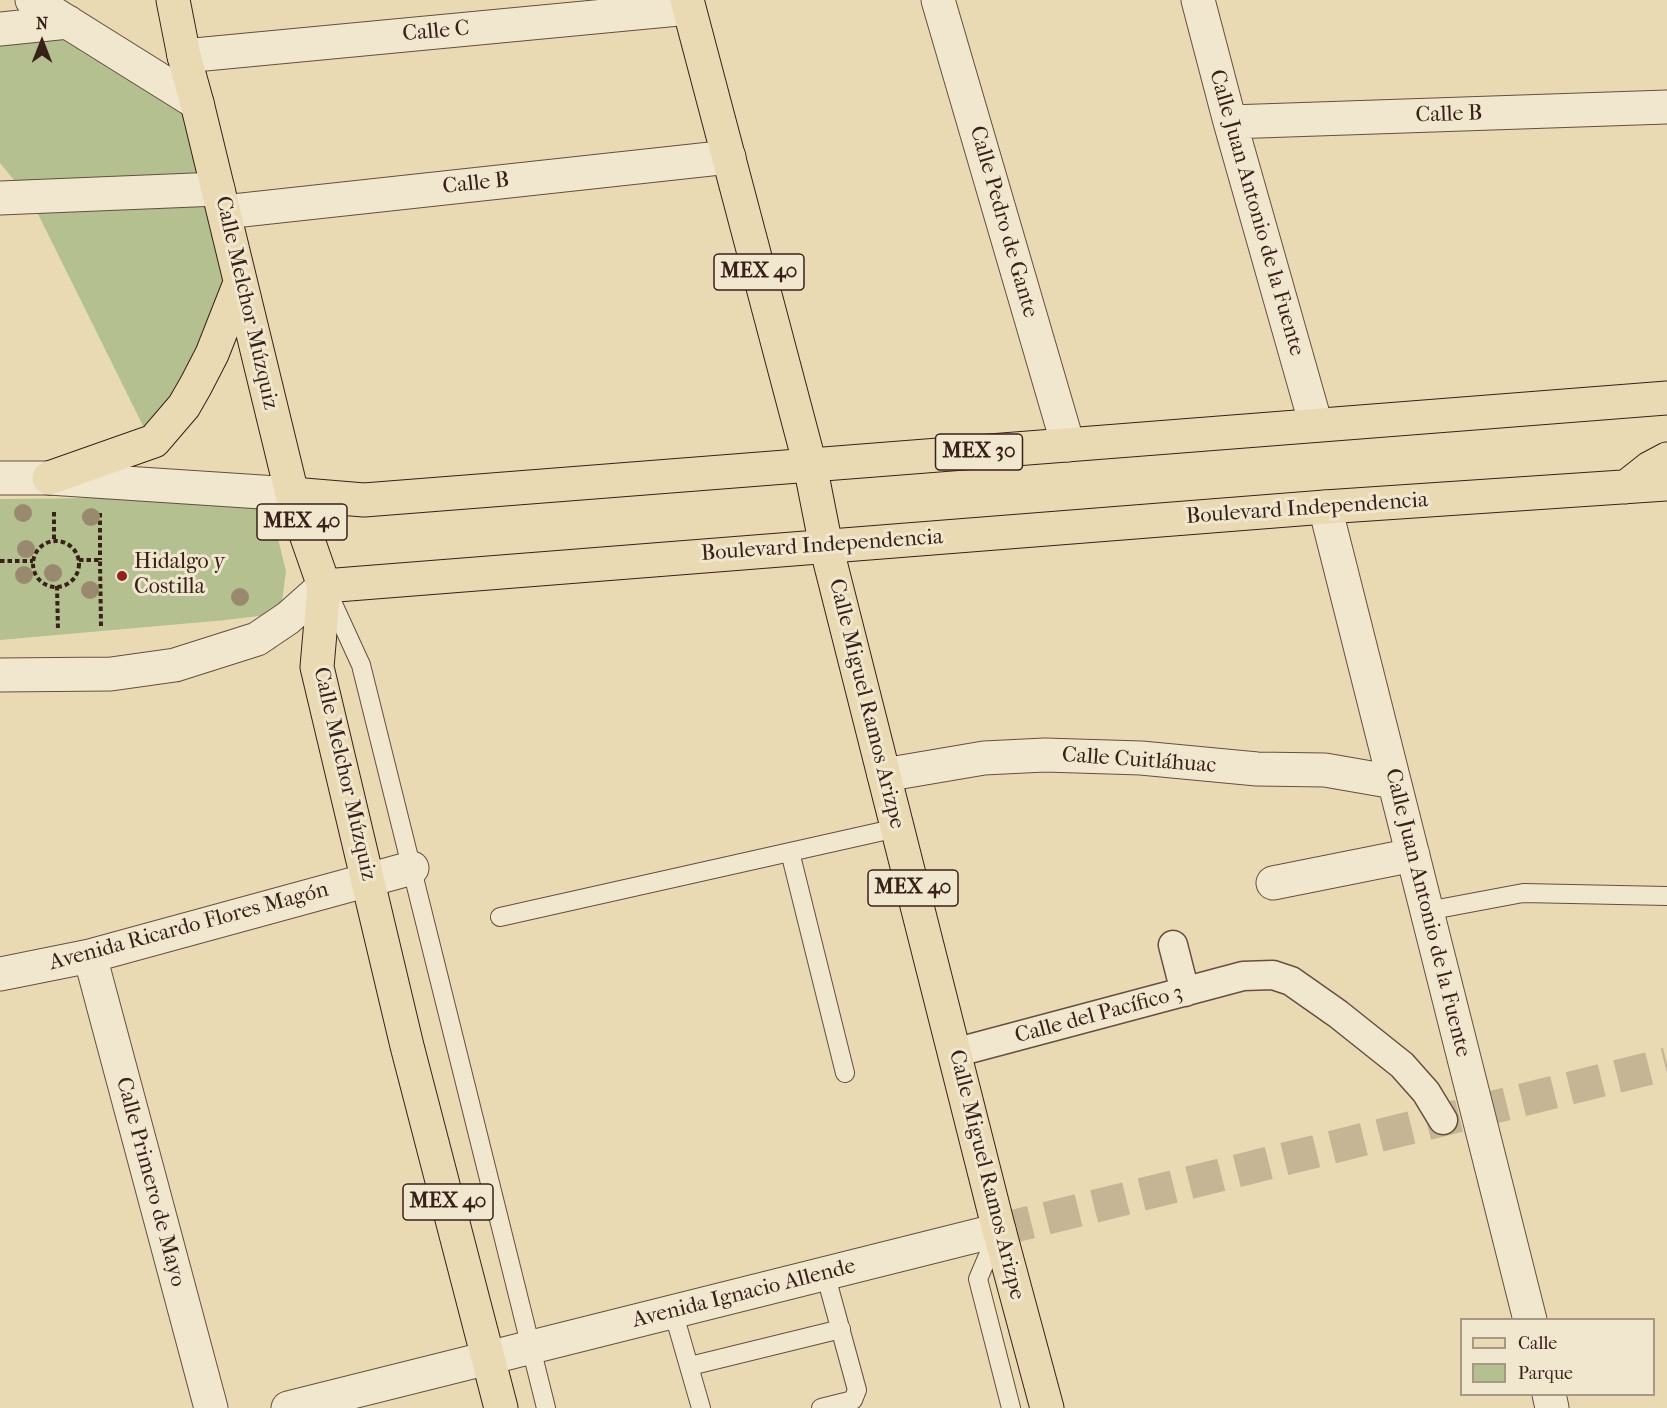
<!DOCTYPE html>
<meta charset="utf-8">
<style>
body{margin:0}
#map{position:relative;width:1667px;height:1408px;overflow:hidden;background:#eadab4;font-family:"IM FELL French Canon",serif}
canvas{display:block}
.legend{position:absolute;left:1460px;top:1318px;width:195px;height:78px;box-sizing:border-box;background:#f1e7ce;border:2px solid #a79886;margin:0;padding:8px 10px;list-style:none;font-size:18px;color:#382119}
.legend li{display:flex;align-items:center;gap:12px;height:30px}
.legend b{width:30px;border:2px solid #a79886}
.north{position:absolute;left:12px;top:12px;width:60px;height:60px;-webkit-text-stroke:4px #f1e7ce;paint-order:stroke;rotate:0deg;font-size:16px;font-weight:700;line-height:24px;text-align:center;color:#382119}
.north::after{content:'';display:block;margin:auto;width:21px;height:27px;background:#382119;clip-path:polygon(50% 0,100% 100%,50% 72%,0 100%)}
</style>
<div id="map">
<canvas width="1667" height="1408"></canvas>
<ul class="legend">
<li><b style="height:8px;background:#eadab4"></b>Calle</li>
<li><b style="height:16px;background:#b4c08f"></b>Parque</li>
</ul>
<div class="north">N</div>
</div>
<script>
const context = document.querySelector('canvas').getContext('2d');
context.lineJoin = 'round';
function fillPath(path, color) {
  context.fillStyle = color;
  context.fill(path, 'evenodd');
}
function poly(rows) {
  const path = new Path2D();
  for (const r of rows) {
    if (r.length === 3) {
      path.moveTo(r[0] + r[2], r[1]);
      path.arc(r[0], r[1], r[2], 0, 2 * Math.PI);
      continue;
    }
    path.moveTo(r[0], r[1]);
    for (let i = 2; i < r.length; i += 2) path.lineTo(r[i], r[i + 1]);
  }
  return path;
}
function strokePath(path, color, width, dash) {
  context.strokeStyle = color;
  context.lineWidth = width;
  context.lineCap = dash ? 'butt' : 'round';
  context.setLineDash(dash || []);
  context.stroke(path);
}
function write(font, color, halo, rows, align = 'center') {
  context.font = font + ' "IM FELL French Canon",serif';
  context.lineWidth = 6;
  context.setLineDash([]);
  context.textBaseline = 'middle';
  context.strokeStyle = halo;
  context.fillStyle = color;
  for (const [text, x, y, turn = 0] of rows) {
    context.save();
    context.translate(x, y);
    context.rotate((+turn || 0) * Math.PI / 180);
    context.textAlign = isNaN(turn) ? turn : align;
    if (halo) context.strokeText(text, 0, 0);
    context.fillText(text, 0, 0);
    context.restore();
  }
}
const green = poly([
 [64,34,206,111,248,287,158,456,32,202,0,163,0,40],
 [93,498,240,500,271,511,286,571,281,610,275,614,226,620,0,640,0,499]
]);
const tertiaryTunnel = poly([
 [999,1230,1667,1064]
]);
const path = poly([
 [54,512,54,541],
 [100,513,100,560],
 [56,564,23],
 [79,560,100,560,101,626],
 [0,561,33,561],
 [57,586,58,630]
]);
const service = poly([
 [328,593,361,665,546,1408],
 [790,852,845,1073],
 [1427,911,1523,893,1667,896],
 [500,917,897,828],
 [998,1232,978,1279,1011,1408],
 [673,1311,701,1408],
 [690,1366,841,1329],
 [821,1408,853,1400,857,1390,825,1273]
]);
const pedestrian = poly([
 [1173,945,1185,992],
 [954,1053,1243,976,1273,975,1291,981,1338,1014,1402,1065,1426,1092,1443,1120]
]);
const minor = poly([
 [32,0,197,103],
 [938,0,1068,445],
 [1198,0,1230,122,1316,425],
 [0,29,68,22],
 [184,56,689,8],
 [1230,122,1667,107],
 [0,198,218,189],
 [224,212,729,157],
 [1325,507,1530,1320],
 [884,775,984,758,1045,755,1141,758,1257,769,1325,770,1394,782],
 [1273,883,1413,855],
 [90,956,211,1408],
 [0,974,90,956,412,868],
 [1549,1394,1552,1408],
 [288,1408,488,1358]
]);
const tertiary = poly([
 [0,478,49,478,292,494],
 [0,675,111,674,175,665,257,639,288,618,324,586],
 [488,1358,999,1230]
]);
const primary = poly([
 [1626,487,1650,468,1667,459],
 [292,494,364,500,1667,398],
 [324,586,1325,507,1667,484]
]);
const trunk = poly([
 [173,0,184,56,197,103,292,494,324,586,317,667,407,1046,501,1408],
 [687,0,810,465,826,546,999,1230,1047,1408],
 [49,478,154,441,184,406,196,385,212,354,240,283]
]);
const trees = [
 [23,513],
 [91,517],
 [26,549],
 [53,573],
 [24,575],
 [90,590],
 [240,597]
];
const markers = [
 [122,576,6,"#8f2418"]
];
const shields = [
 [759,272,90],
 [979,452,87],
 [302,522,90],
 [913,888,90],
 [448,1202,90]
];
const shieldNames = [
 ["MEX 40",759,272],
 ["MEX 30",979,452],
 ["MEX 40",302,522],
 ["MEX 40",913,888],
 ["MEX 40",448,1202]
];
const streetNames = [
 ["Calle C",436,32,-5],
 ["Calle B",1449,115,-2],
 ["Calle B",476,184,-6],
 ["Calle Juan Antonio de la Fuente",1256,213,74],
 ["Calle Pedro de Gante",1003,222,74],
 ["Calle Melchor Múzquiz",246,303,77],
 ["Boulevard Independencia",1307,509,-4],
 ["Boulevard Independencia",822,546,-4],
 ["Calle Miguel Ramos Arizpe",866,704,76],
 ["Calle Cuitláhuac",1139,761,4],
 ["Calle Melchor Múzquiz",344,774,77],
 ["Calle Juan Antonio de la Fuente",1427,913,76],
 ["Avenida Ricardo Flores Magón",189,927,-15],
 ["Calle del Pacífico 3",1099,1015,-15],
 ["Calle Miguel Ramos Arizpe",986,1175,76],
 ["Calle Primero de Mayo",150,1182,75],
 ["Avenida Ignacio Allende",744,1294,-14]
];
const poiNames = [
 ["Hidalgo y",134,563],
 ["Costilla",134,588]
];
fillPath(green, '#b4c08f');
strokePath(tertiaryTunnel, '#c6b595', 33, [33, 16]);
strokePath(service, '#644f40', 20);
strokePath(pedestrian, '#644f40', 31);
strokePath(minor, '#644f40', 35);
strokePath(tertiary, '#644f40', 35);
strokePath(primary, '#382119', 35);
strokePath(trunk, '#382119', 35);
strokePath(path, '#382119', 4, [4.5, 3]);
strokePath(service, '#f1e7ce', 18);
strokePath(pedestrian, '#f1e7ce', 28);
strokePath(minor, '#f1e7ce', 33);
strokePath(tertiary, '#f1e7ce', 33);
strokePath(primary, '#eadab4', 33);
strokePath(trunk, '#eadab4', 33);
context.fillStyle = '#998a6f';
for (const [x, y] of trees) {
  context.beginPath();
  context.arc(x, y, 9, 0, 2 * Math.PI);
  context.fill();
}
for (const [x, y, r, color] of markers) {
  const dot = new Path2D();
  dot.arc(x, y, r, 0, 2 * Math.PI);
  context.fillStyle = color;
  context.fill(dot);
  strokePath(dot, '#f1e7ce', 2);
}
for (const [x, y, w] of shields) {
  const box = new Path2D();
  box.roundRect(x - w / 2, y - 18, w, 36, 4.5);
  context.fillStyle = '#f1e7ce';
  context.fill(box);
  strokePath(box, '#382119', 1.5);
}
write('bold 21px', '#382119', null, shieldNames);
write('22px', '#382119', '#f1e7ce', streetNames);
write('22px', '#382119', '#f1e7ce', poiNames, 'left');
</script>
